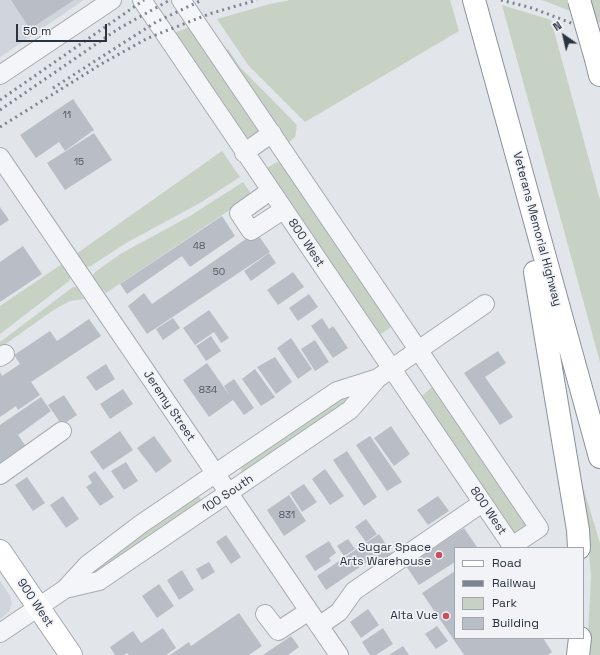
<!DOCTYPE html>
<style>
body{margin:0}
#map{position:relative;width:600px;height:655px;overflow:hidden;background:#e2e5e9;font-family:"Space Grotesk",sans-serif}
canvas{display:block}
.legend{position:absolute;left:454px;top:547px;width:130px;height:92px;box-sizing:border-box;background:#f1f3f7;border:1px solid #a2a6ae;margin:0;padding:5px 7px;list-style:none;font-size:12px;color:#2b3240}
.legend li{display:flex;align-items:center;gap:8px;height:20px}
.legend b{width:20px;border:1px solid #a2a6ae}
.north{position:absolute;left:544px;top:16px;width:40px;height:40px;-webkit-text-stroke:3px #f1f3f7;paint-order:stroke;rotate:326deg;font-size:11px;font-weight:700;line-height:16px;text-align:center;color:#2b3240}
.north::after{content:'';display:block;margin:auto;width:14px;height:18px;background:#2b3240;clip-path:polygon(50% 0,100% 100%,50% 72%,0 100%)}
.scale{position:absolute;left:16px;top:24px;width:91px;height:18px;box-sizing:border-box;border:2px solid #2b3240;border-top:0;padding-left:5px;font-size:12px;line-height:14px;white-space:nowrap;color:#2b3240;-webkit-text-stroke:3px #f1f3f7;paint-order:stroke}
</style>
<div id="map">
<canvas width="600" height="655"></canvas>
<ul class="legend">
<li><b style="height:5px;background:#fff"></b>Road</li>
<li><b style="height:5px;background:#7c8492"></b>Railway</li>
<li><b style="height:11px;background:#c7d2c4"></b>Park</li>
<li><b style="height:11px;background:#b9bec6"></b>Building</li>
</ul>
<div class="north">N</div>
<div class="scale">50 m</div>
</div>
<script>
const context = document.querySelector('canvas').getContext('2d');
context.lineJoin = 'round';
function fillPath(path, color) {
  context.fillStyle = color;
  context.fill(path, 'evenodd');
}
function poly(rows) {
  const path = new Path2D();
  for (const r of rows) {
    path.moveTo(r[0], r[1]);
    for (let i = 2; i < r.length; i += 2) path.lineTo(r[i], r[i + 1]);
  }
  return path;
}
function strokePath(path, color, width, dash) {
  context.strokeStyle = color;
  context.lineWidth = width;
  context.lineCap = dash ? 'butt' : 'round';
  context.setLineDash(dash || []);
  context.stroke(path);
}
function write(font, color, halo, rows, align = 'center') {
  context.font = font + ' "Space Grotesk",sans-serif';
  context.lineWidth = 3.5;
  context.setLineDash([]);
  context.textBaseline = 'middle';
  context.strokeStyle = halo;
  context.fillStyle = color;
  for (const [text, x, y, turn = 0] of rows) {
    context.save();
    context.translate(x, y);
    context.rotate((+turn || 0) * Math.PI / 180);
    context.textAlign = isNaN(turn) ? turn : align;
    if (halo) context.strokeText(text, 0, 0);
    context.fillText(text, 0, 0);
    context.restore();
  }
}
const built = poly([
 [0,0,84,0,0,57],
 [0,581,10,596,12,603,9,612,0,619]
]);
const green = poly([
 [290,0,450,0,459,31,305,122,248,65,217,19,270,4],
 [540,0,600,0,600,23,545,1],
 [502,5,551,20,600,200,600,362],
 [192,26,260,125,259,131,245,139,174,33],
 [228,49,240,67,297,125,295,137,288,143,225,50],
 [222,151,240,177,200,203,126,243,91,266,86,267,76,254],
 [277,162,284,164,392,322,390,328,378,336,265,169],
 [243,182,252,195,106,293,92,277,95,272,122,253,190,216],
 [62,264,71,277,69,281,0,334,0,306],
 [73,287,77,287,84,299,70,301,55,309,0,348,0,342],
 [431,388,438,388,529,527,516,538,419,398],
 [344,397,348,403,243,473,241,471,242,465],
 [576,464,600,543,600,655,587,655,591,577,588,541],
 [198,496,202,500,96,575,93,573,94,570,150,527]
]);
const building = poly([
 [11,0,74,0,30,29],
 [73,99,94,130,65,151,59,142,36,158,20,135],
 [94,133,112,160,65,190,47,163],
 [0,207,9,220,0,226],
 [222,216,235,236,190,267,182,256,127,294,120,284],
 [256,232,270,252,147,334,128,306,144,293,152,304],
 [23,246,42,274,0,302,0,262],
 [269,253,276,263,251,281,244,271],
 [293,272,304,287,278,305,267,290],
 [309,294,318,307,298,321,289,308],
 [209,310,229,338,221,343,214,332,195,345,183,328],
 [173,318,180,328,163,340,156,329],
 [322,318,329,329,333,326,348,348,333,358,311,326],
 [89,319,101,336,31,382,40,395,18,410,16,406,0,417,0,372,2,376,20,364,14,355,50,331,57,341],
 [211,336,221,351,206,361,196,346],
 [291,338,312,369,298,379,277,348],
 [315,340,329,362,315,371,301,349],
 [498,351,506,363,485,377,513,417,500,425,464,373],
 [275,357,292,382,276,394,257,367],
 [207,363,230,396,224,386,234,379,254,408,244,415,233,400,209,417,183,380],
 [106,364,115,379,96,391,86,377],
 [255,369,275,397,261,406,242,379],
 [123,389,133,404,110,419,100,404],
 [64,395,77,415,62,425,48,405],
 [41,397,51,411,18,435,27,448,0,466,0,425],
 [391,426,410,454,394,466,374,438],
 [120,431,133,450,103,470,90,452],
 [154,436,172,461,156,473,137,448],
 [370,436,402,482,387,491,356,445],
 [347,451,377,497,364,506,333,460],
 [126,462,138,481,124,490,111,471],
 [325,469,344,496,330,505,312,479],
 [95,471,114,497,100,506,86,487,92,483,88,476],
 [27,477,45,503,33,511,15,485],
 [304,484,317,502,302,512,290,493],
 [289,495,306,521,284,536,267,510],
 [63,496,79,519,66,528,50,505],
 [438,496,449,511,428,525,417,510],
 [366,519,377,534,366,542,355,527],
 [464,528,477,547,455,548,455,562,419,585,406,566],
 [379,534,394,556,381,564,376,556,326,590,317,576],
 [226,535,241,557,231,564,216,542],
 [348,539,355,549,344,556,337,546],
 [329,541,336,553,329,558,331,561,315,571,305,556],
 [209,562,215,572,202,580,196,569],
 [182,570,194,590,179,600,167,580],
 [455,571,455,638,543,638,552,652,548,655,464,655,422,593],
 [159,584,174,606,157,618,142,596],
 [368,609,379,625,361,638,350,622],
 [239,613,262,646,249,655,170,655,189,642,191,646],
 [437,626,448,641,436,649,425,634],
 [163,628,176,648,166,655,129,655,127,653,124,655,115,655,110,647,133,631,141,643],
 [383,628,393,644,376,655,370,655,362,642],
 [291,636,299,647,288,655,263,655],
 [403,646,409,655,389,655]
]);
const minor = poly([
 [142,0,512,546,539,528,181,0],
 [0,75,112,0],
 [244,153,272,133],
 [0,157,339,655],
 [270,191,239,213,251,231,283,210],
 [0,357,5,354],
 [0,475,62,431],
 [65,589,99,581,350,410,378,378,485,304],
 [265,614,278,631,309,611],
 [319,626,339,612,354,591,482,503],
 [0,633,65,589,87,565,141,524,244,454,337,391,378,378]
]);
const major = poly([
 [0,551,71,655]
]);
const highway = poly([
 [474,0,600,457],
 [596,59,600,75],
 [535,272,578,530,579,548],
 [578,655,580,638]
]);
const rail = poly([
 [501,0,532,8,600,34],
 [53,88,156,22,202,0],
 [0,100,144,0],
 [0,110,118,29,170,0],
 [0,127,103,63,148,38,209,14,257,0]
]);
const highwayBridge = poly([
 [579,0,596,59]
]);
const markers = [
 [439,555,4,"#c45160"],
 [446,616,4,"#c45160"]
];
const numberNames = [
 ["11",67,115],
 ["15",79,162],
 ["48",199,246],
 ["50",219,272],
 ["834",208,390],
 ["831",287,515]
];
const streetNames = [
 ["Veterans Memorial Highway",537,229,75],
 ["800 West",306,243,56],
 ["Jeremy Street",169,406,56],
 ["100 South",228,494,-34],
 ["800 West",488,511,56],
 ["900 West",35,603,56]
];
const poiNames = [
 ["Sugar Space",431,548],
 ["Arts Warehouse",431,562],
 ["Alta Vue",438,616]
];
fillPath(built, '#d0d4db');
fillPath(green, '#c7d2c4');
fillPath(building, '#b9bec6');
strokePath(minor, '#a7acb3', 20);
strokePath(major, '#a2a9b4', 24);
strokePath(highway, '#8a929f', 24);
strokePath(minor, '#f4f5f8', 18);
strokePath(major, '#fff', 22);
strokePath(highway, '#fff', 22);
strokePath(rail, '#7c8492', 3, [2, 4]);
strokePath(highwayBridge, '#8a929f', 24, []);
strokePath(highwayBridge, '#fff', 22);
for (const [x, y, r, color] of markers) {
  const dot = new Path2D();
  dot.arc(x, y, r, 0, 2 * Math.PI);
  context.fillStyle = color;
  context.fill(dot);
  strokePath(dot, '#f1f3f7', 1.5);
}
write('10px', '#4e5562', null, numberNames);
write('12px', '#2b3240', '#f1f3f7', streetNames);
write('12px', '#2b3240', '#f1f3f7', poiNames, 'right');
</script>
